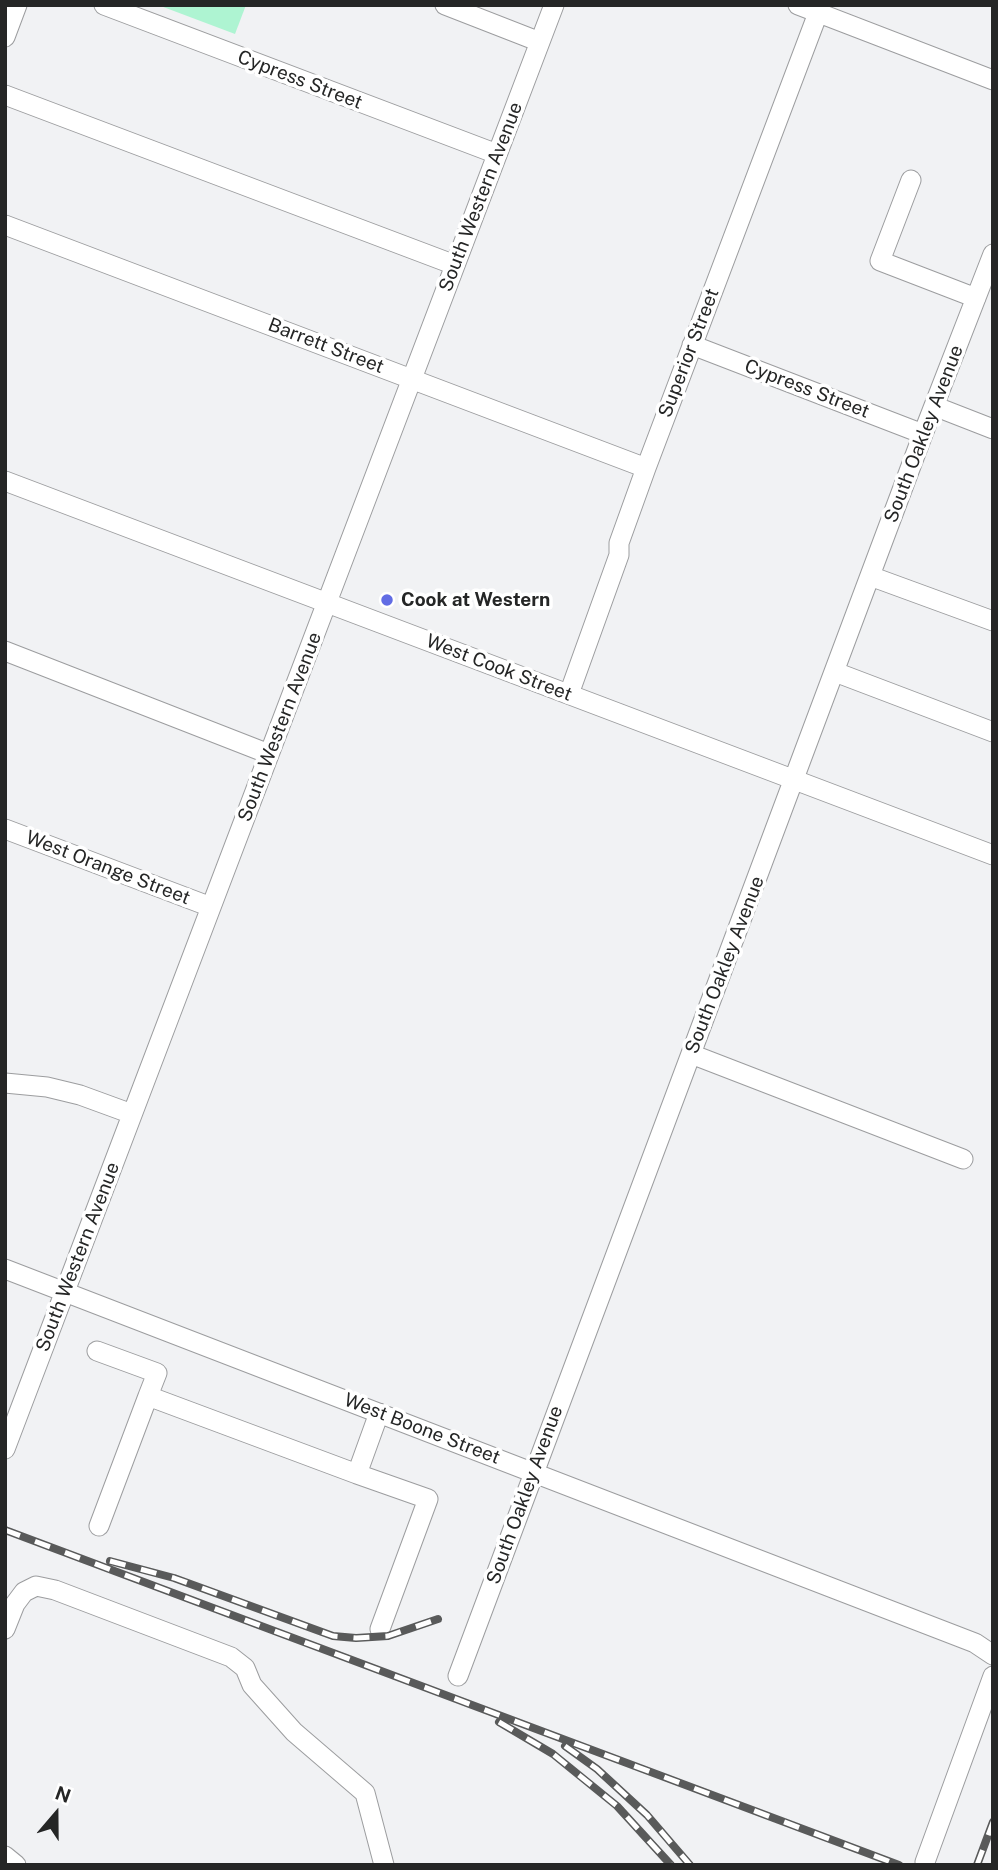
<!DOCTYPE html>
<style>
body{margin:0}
#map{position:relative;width:998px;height:1870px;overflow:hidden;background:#f1f2f4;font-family:"Public Sans",sans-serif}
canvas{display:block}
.frame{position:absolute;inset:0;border:7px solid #252626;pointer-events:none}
.north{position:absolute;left:21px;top:1779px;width:70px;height:70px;-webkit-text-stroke:5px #fff;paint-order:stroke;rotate:20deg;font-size:19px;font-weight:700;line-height:28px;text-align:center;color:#252626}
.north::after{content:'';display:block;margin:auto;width:24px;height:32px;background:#252626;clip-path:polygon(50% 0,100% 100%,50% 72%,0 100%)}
</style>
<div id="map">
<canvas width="998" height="1870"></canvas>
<div class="frame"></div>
<div class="north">N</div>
</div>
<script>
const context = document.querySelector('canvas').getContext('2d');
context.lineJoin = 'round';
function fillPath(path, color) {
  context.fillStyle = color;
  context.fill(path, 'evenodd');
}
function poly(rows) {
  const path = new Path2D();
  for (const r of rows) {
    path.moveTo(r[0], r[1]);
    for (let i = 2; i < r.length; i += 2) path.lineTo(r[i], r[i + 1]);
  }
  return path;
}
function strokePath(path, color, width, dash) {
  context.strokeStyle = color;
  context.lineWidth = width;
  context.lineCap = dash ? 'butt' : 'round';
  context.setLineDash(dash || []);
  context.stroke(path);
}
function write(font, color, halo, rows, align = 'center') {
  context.font = font + ' "Public Sans",sans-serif';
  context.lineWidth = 7;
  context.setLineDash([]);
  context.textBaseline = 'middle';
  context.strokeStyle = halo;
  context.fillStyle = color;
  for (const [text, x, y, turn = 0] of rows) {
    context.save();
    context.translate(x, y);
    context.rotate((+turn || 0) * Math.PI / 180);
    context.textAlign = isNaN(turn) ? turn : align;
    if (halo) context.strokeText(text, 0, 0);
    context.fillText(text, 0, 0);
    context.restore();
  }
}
const green = poly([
 [158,5,246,5,235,34]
]);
const minor = poly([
 [104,5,497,154],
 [445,5,540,42],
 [798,5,993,80],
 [5,37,17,5],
 [5,95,455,265],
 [911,180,880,261,976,298],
 [5,225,646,468],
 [692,345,923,434],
 [934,406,993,429],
 [5,481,993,855],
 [870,576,993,621],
 [5,651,269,754],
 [835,672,993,732],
 [569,694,619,555,619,543,646,468,818,13],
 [5,829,211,907],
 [691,1054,963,1159],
 [5,1083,47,1087,80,1095,132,1114],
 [5,1269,975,1643,993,1655],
 [97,1351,157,1373,148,1396,357,1474],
 [379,1413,357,1474,428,1499,380,1629],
 [5,1449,554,5],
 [99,1526,148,1396],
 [5,1629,15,1604,24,1592,36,1586,55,1590,231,1657,245,1668,252,1685,294,1732,365,1793,384,1865],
 [458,1676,923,434,993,254],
 [5,1856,16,1865],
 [925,1862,993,1676]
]);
const rail = poly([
 [5,1530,899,1865],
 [110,1561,174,1578,333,1636,356,1638,388,1636,438,1619],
 [499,1722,553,1754,617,1806,671,1865],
 [565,1746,597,1769,647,1815,690,1865],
 [977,1865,993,1822]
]);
const markers = [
 [387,600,7,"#616ce4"]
];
const streetNames = [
 ["Cypress Street",300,80,21],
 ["South Western Avenue",481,197,-69],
 ["Barrett Street",326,346,21],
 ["Superior Street",689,353,-69],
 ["Cypress Street",807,389,21],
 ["South Oakley Avenue",924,434,-69],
 ["West Cook Street",499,668,21],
 ["South Western Avenue",280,727,-69],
 ["West Orange Street",108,868,21],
 ["South Oakley Avenue",725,965,-69],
 ["South Western Avenue",78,1257,-69],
 ["West Boone Street",422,1429,21],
 ["South Oakley Avenue",525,1495,-70]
];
const poiNames = [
 ["Cook at Western",401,600]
];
fillPath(green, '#aef4d2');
strokePath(minor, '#9c9d9f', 21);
strokePath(minor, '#fff', 19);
strokePath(rail, '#595a5a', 8);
strokePath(rail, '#fff', 5, [16]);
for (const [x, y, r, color] of markers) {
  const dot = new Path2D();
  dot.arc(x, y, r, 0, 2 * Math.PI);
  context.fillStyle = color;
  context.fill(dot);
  strokePath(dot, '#fff', 2.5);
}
write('19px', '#252626', '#fff', streetNames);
write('bold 19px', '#252626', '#fff', poiNames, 'left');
</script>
